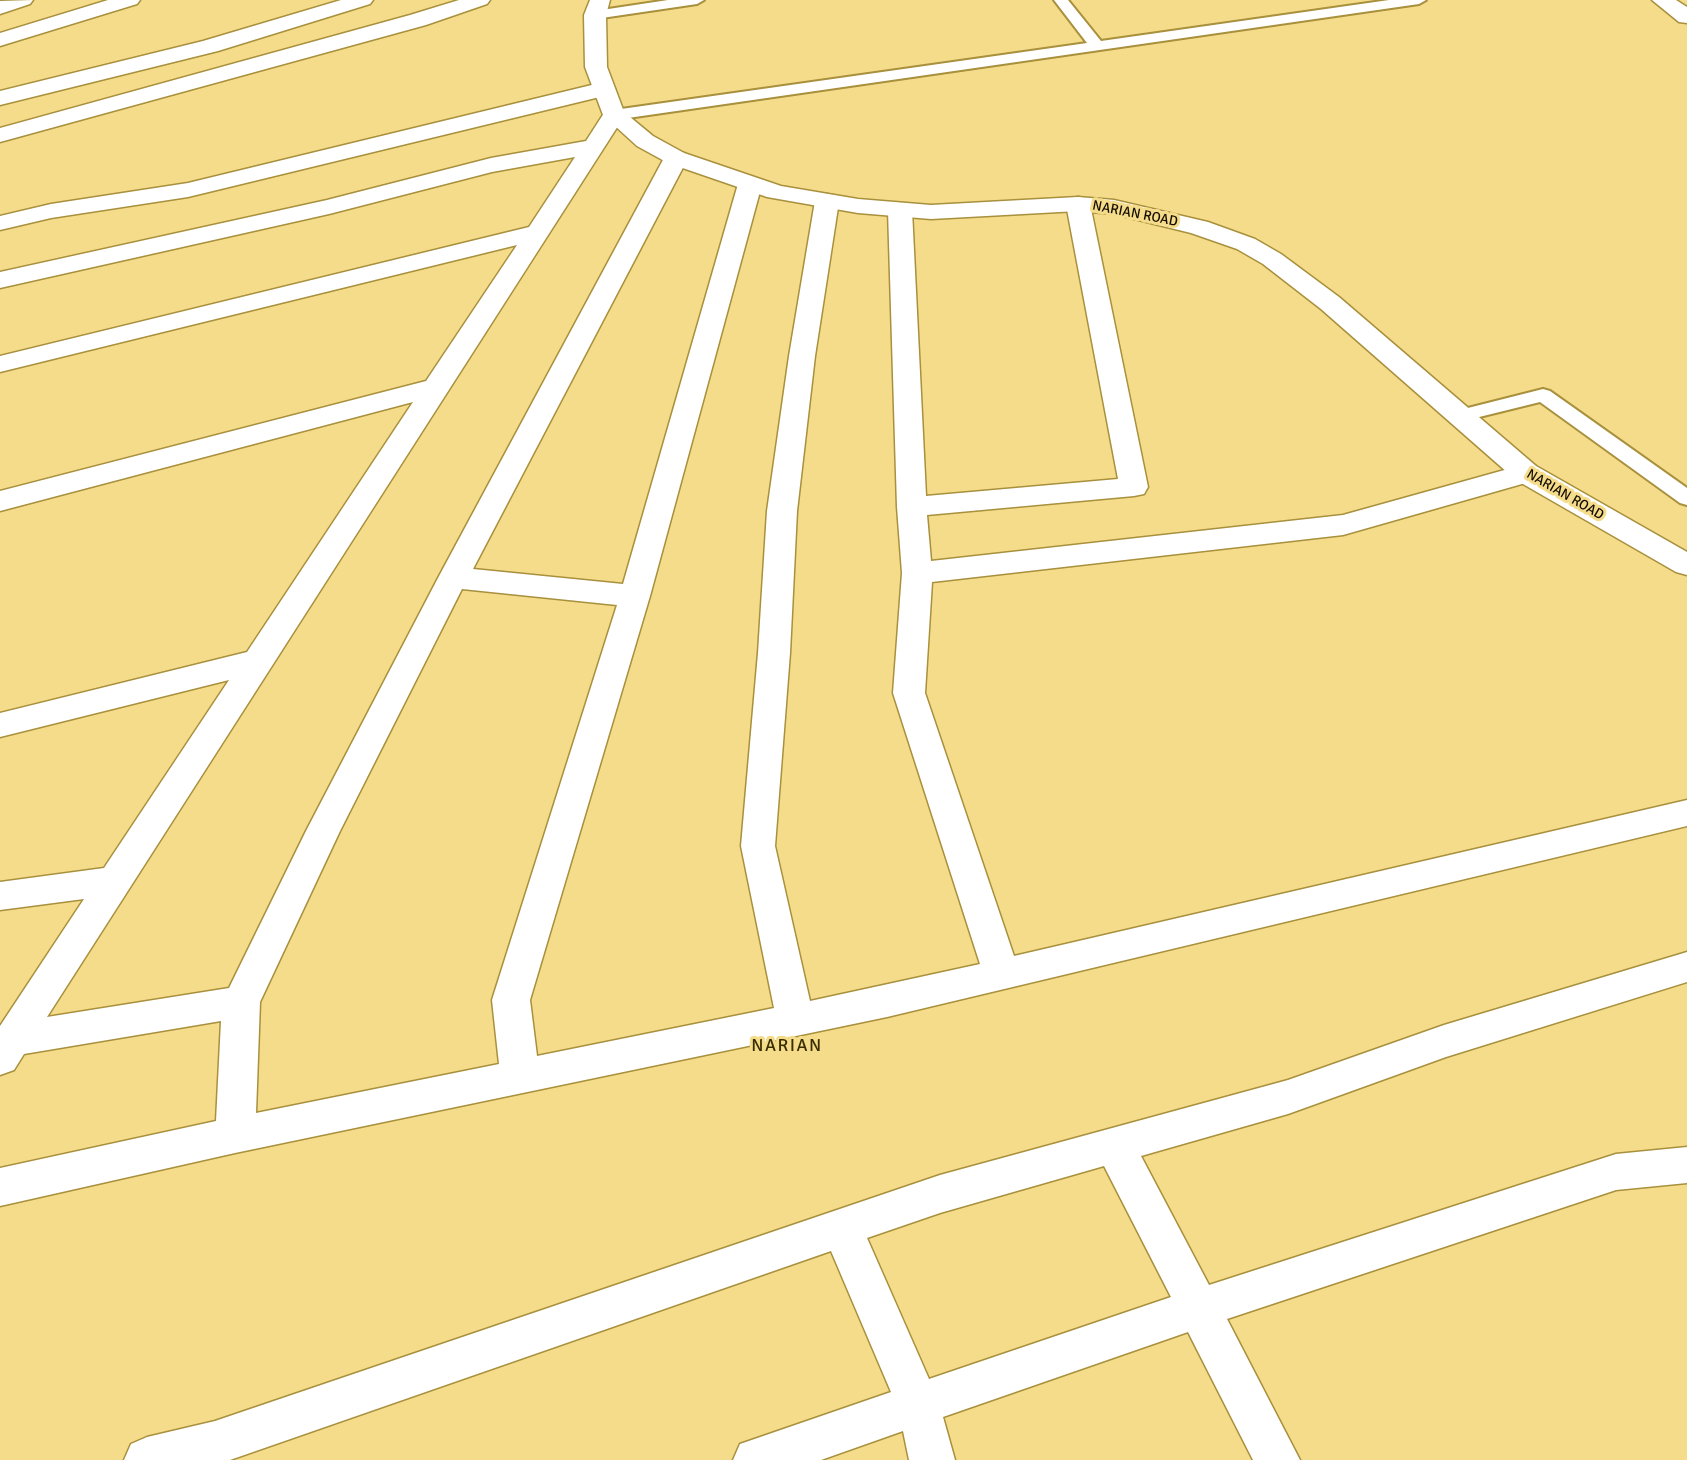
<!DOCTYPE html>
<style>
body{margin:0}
canvas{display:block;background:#f5dc8a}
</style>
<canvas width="1687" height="1460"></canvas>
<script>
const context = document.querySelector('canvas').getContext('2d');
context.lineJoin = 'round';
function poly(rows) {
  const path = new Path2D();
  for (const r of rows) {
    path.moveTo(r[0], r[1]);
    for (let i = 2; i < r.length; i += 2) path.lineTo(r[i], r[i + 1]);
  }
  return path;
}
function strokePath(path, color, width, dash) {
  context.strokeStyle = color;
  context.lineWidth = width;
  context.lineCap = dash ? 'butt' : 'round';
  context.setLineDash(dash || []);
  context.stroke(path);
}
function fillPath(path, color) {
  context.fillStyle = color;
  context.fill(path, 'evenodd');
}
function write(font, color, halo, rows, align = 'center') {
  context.font = font + ' Signika,sans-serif';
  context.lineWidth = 6;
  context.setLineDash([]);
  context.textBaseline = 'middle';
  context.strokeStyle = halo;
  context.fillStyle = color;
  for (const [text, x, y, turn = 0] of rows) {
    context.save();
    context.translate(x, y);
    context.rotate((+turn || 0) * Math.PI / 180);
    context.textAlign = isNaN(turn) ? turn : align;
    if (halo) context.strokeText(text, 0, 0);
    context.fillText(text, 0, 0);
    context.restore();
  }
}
const lane = poly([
 [668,0,704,0,697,4,595,19,588,15,595,11,668,0],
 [1054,0,1068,0,1101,41,1389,0,1426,0,1419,4,614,120,606,115,614,110,1087,43,1054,0],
 [1543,389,1550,391,1687,488,1687,505,1680,503,1540,402,1459,422,1452,420,1450,416,1452,412,1543,389]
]);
const street = poly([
 [33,0,30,4,0,14,0,1,33,0],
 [108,0,140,0,137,4,0,46,0,33,108,0],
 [341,0,373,0,370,4,218,51,0,105,0,91,203,41,341,0],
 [459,0,490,0,487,4,426,25,0,142,0,128,410,15,459,0],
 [1652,0,1676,0,1687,7,1687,23,1679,22,1652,0],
 [604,82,612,84,615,89,612,94,188,197,51,218,0,230,0,216,51,204,188,183,604,82],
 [614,108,622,110,625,115,47,1017,229,988,306,831,438,578,664,158,668,153,676,151,684,153,688,158,473,569,623,584,738,184,742,179,750,177,758,179,762,184,650,596,530,1000,537,1056,774,1008,741,846,758,653,767,511,789,356,815,201,818,196,827,194,836,196,839,201,815,356,797,511,790,653,775,846,810,1001,980,964,893,693,902,573,897,507,888,210,891,205,900,203,909,205,912,210,926,496,1118,479,1066,204,1069,199,1078,197,1087,199,1090,204,1148,487,1144,494,1134,496,927,515,931,561,1343,515,1526,464,1536,466,1540,473,1536,480,1343,535,932,582,925,693,1014,956,1687,800,1687,826,887,1017,235,1153,0,1206,0,1168,216,1121,221,1021,24,1054,14,1070,0,1075,0,1026,84,899,0,910,0,882,104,868,229,680,0,737,0,713,247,652,413,402,0,511,0,491,426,381,517,245,0,372,0,356,529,227,575,157,492,172,329,214,0,288,0,272,327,200,491,158,586,141,606,110,614,108],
 [462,589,617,605,492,1000,499,1064,256,1113,260,1002,340,831,462,589],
 [1687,952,1687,982,1446,1057,1288,1114,1141,1156,1209,1285,1616,1154,1687,1147,1687,1183,1616,1190,1227,1319,1300,1460,1253,1460,1188,1332,943,1417,955,1460,909,1460,903,1431,821,1460,733,1460,740,1444,891,1392,831,1251,230,1460,124,1460,131,1444,147,1437,215,1421,940,1175,1288,1080,1444,1025,1687,952],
 [1104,1166,1171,1297,929,1379,867,1238,940,1213,1104,1166]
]);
const secondary = poly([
 [590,0,610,0,606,15,607,67,624,112,653,136,684,153,781,186,858,199,931,205,1078,197,1114,200,1208,222,1255,239,1281,254,1339,297,1536,466,1687,552,1687,575,1676,572,1516,480,1321,309,1263,264,1237,249,1191,233,1114,214,1078,211,931,219,858,213,767,197,668,163,637,146,603,115,585,67,584,15,590,0]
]);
const farStreetnames = [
 ["NARIAN ROAD",1135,214,11],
 ["NARIAN ROAD",1565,495,30]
];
const neighbourhoodNames = [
 ["NARIAN",787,1046]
];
strokePath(lane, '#a8903d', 4);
strokePath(street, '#a8903d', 3);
strokePath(secondary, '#a8903d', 3);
fillPath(lane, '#fff');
fillPath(street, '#fff');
fillPath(secondary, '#fff');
write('14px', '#130c00', '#f5dc8a', farStreetnames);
context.letterSpacing = '1.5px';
write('18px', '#3a2e00', '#f5dc8a', neighbourhoodNames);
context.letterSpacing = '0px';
</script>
